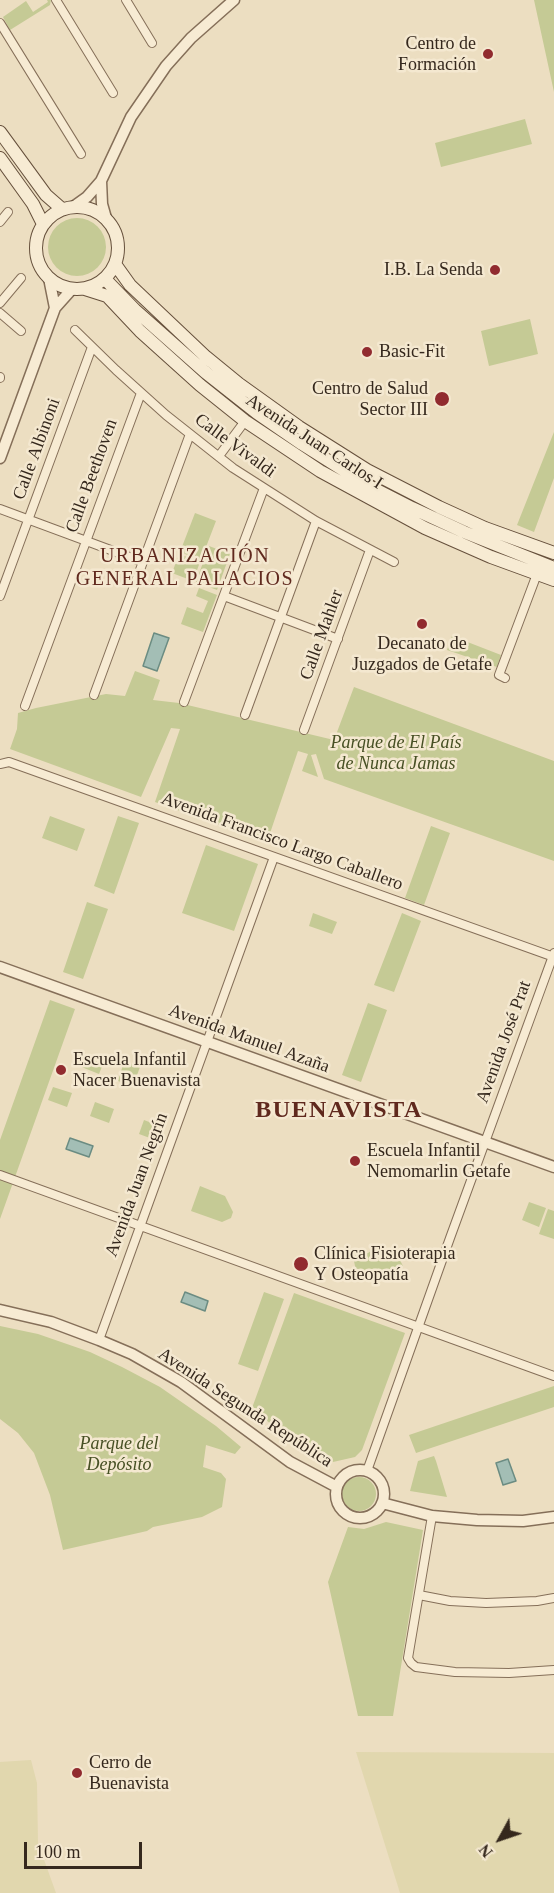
<!DOCTYPE html>
<meta charset="utf-8">
<style>
body{margin:0}
#map{position:relative;width:554px;height:1893px;overflow:hidden;background:#ecdec1;font-family:Georgia,serif}
canvas{display:block}
.north{position:absolute;left:470px;top:1809px;width:60px;height:60px;-webkit-text-stroke:4px #f4e8d0;paint-order:stroke;rotate:230deg;font-size:16px;font-weight:700;line-height:24px;text-align:center;color:#35281d}
.north::after{content:'';display:block;margin:auto;width:21px;height:27px;background:#35281d;clip-path:polygon(50% 0,100% 100%,50% 72%,0 100%)}
.scale{position:absolute;left:24px;top:1842px;width:118px;height:27px;box-sizing:border-box;border:3px solid #35281d;border-top:0;padding-left:8px;font-size:18px;line-height:21px;white-space:nowrap;color:#35281d;-webkit-text-stroke:4px #f4e8d0;paint-order:stroke}
</style>
<div id="map">
<canvas width="554" height="1893"></canvas>
<div class="north">N</div>
<div class="scale">100 m</div>
</div>
<script>
const context = document.querySelector('canvas').getContext('2d');
context.lineJoin = 'round';
function fillPath(path, color) {
  context.fillStyle = color;
  context.fill(path, 'evenodd');
}
function poly(rows) {
  const path = new Path2D();
  for (const r of rows) {
    if (r.length === 3) {
      path.moveTo(r[0] + r[2], r[1]);
      path.arc(r[0], r[1], r[2], 0, 2 * Math.PI);
      continue;
    }
    path.moveTo(r[0], r[1]);
    for (let i = 2; i < r.length; i += 2) path.lineTo(r[i], r[i + 1]);
  }
  return path;
}
function strokePath(path, color, width, dash) {
  context.strokeStyle = color;
  context.lineWidth = width;
  context.lineCap = dash ? 'butt' : 'round';
  context.setLineDash(dash || []);
  context.stroke(path);
}
function write(font, color, halo, rows, align = 'center') {
  context.font = font + ' Georgia,serif';
  context.lineWidth = 5;
  context.setLineDash([]);
  context.textBaseline = 'middle';
  context.strokeStyle = halo;
  context.fillStyle = color;
  for (const [text, x, y, turn = 0] of rows) {
    context.save();
    context.translate(x, y);
    context.rotate((+turn || 0) * Math.PI / 180);
    context.textAlign = isNaN(turn) ? turn : align;
    if (halo) context.strokeText(text, 0, 0);
    context.fillText(text, 0, 0);
    context.restore();
  }
}
const farmland = poly([
 [356,1752,554,1753,554,1893,400,1893],
 [31,1760,37,1783,38,1843,56,1893,0,1893,0,1762]
]);
const green = poly([
 [47,0,51,0,50,5,10,30,3,17,26,1,33,12,48,2],
 [534,0,554,0,554,92],
 [525,119,532,144,441,167,435,143],
 [77,247,29],
 [530,319,538,354,489,366,481,331],
 [554,432,554,478,534,532,517,525],
 [195,513,216,521,201,560,180,552],
 [209,546,230,554,217,590,196,582],
 [179,554,200,562,193,581,172,573],
 [199,588,217,595,203,632,181,624,187,607,203,613,208,601,196,596],
 [452,636,501,655,497,667,447,650],
 [135,671,160,680,153,700,179,703,334,740,354,687,554,761,554,861,324,779,316,754,311,755,318,777,302,771,308,754,298,751,267,842,155,802,180,729,171,728,141,797,10,749,17,729,18,713,36,708,106,694,125,696],
 [50,816,85,829,77,851,42,838],
 [118,816,139,823,114,894,94,886],
 [431,826,450,833,424,905,405,898],
 [206,845,258,864,234,931,182,913],
 [87,902,108,909,83,979,63,972],
 [313,913,337,922,332,934,309,926],
 [402,913,421,921,394,992,374,985],
 [50,1000,75,1009,0,1219,0,1140],
 [368,1003,387,1010,361,1082,342,1075],
 [83,1056,103,1064,99,1074,79,1066],
 [129,1063,140,1067,133,1086,118,1081,123,1065,127,1067],
 [53,1087,72,1093,67,1107,48,1100],
 [95,1102,114,1109,109,1123,90,1116],
 [144,1120,162,1127,158,1141,139,1134],
 [200,1186,225,1196,233,1212,231,1218,222,1222,191,1211],
 [529,1202,546,1208,539,1227,522,1220],
 [548,1209,554,1211,554,1239,539,1234],
 [378,1246,382,1246,400,1260,403,1266,392,1269,389,1277,384,1275,380,1279,356,1271,353,1256,368,1253],
 [264,1292,284,1299,258,1371,238,1364],
 [294,1293,405,1333,362,1450,355,1457,333,1462,279,1431,252,1408],
 [0,1326,38,1334,90,1352,122,1367,160,1387,216,1426,241,1447,235,1454,206,1445,203,1467,221,1473,226,1479,222,1507,202,1517,153,1527,147,1531,63,1550,50,1495,34,1453,18,1433,0,1419],
 [554,1386,554,1407,416,1453,409,1435],
 [434,1456,436,1461,447,1497,410,1491,418,1461],
 [359,1494,17],
 [386,1522,423,1530,393,1716,358,1716,328,1582,348,1527,364,1529]
]);
const water = poly([
 [154,633,169,638,157,671,143,666,154,633],
 [70,1138,93,1146,89,1157,66,1149,70,1138],
 [185,1292,208,1301,205,1311,181,1302,185,1292],
 [508,1459,516,1481,503,1485,496,1463,508,1459]
]);
const minor = poly([
 [56,0,113,93],
 [126,0,152,43],
 [0,23,81,154],
 [0,222,8,212],
 [0,303,21,278],
 [0,313,21,331],
 [75,330,116,370,166,415,233,468,316,521,394,562],
 [0,377,0,378],
 [219,456,245,421],
 [0,509,143,562],
 [0,596,92,347],
 [224,596,338,639],
 [505,678,499,675,537,574],
 [94,695,190,434],
 [184,702,264,488],
 [25,706,141,393],
 [245,715,316,521],
 [304,730,370,550],
 [0,764,9,762,554,957],
 [0,1175,554,1376],
 [99,1340,274,857],
 [367,1471,450,1238,554,953],
 [432,1516,408,1658,411,1663,416,1667,455,1672,509,1673,554,1670],
 [419,1595,450,1601,486,1603,537,1601,554,1598]
]);
const tertiary = poly([
 [101,181,102,204,106,218],
 [73,207,87,197,101,181,131,117,166,66,191,38,234,0],
 [49,278,55,308],
 [0,458,55,308,72,289],
 [0,967,554,1167],
 [0,1310,51,1322,99,1340,132,1354,181,1382,290,1462,337,1487],
 [360,1494,24],
 [382,1503,432,1516,477,1520,523,1521,554,1517]
]);
const secondary = poly([
 [0,132,46,195,62,209],
 [0,158,33,204,43,224],
 [77,248,41],
 [115,264,130,285,206,357,239,384,299,427,367,470,439,507,485,528,554,553],
 [105,279,135,310,205,372,257,413,302,444,367,485,412,508,464,532,554,568],
 [85,289,107,296,140,331,200,385,245,421,320,471,425,528,491,557,554,580]
]);
const markers = [
 [488,54,6,"#912b2f"],
 [495,270,6,"#912b2f"],
 [367,352,6,"#912b2f"],
 [442,399,8,"#912b2f"],
 [422,624,6,"#912b2f"],
 [61,1070,6,"#912b2f"],
 [355,1161,6,"#912b2f"],
 [301,1264,8,"#912b2f"],
 [77,1773,6,"#912b2f"]
];
const poiNames = [
 ["Centro de",476,44,"right"],
 ["Formación",476,65,"right"],
 ["I.B. La Senda",483,270,"right"],
 ["Basic-Fit",379,352],
 ["Centro de Salud",428,389,"right"],
 ["Sector III",428,410,"right"],
 ["Decanato de",422,644,"center"],
 ["Juzgados de Getafe",422,665,"center"],
 ["Escuela Infantil",73,1060],
 ["Nacer Buenavista",73,1081],
 ["Escuela Infantil",367,1151],
 ["Nemomarlin Getafe",367,1172],
 ["Clínica Fisioterapia",314,1254],
 ["Y Osteopatía",314,1275],
 ["Cerro de",89,1763],
 ["Buenavista",89,1784]
];
const streetNames = [
 ["Avenida Juan Carlos I",314,442,33],
 ["Calle Vivaldi",235,446,36],
 ["Calle Albinoni",37,449,-70],
 ["Calle Beethoven",92,476,-70],
 ["Calle Mahler",322,635,-70],
 ["Avenida Francisco Largo Caballero",282,842,20],
 ["Avenida Manuel Azaña",249,1039,20],
 ["Avenida José Prat",504,1042,-70],
 ["Avenida Juan Negrín",137,1185,-70],
 ["Avenida Segunda República",245,1408,33]
];
const parkNames = [
 ["Parque de El País",396,743],
 ["de Nunca Jamas",396,764],
 ["Parque del",119,1444],
 ["Depósito",119,1465]
];
const neighbourhoodNames = [
 ["URBANIZACIÓN",185,557],
 ["GENERAL PALACIOS",185,580]
];
const districtNames = [
 ["BUENAVISTA",339,1111]
];
fillPath(farmland, '#e1d7ae');
fillPath(green, '#c5ca95');
fillPath(water, '#a3beb5');
strokePath(water, '#6b8c82', 1.5);
strokePath(minor, '#856f59', 10);
strokePath(tertiary, '#856f59', 13);
strokePath(secondary, '#66503c', 14);
strokePath(minor, '#f7ebd3', 8);
strokePath(tertiary, '#f7ebd3', 10);
strokePath(secondary, '#f7ebd3', 12);
for (const [x, y, r, color] of markers) {
  const dot = new Path2D();
  dot.arc(x, y, r, 0, 2 * Math.PI);
  context.fillStyle = color;
  context.fill(dot);
  strokePath(dot, '#f4e8d0', 2);
}
write('18px', '#35281d', '#f4e8d0', poiNames, 'left');
write('18px', '#35281d', '#f4e8d0', streetNames);
write('italic 18px', '#475024', '#f4e8d0', parkNames);
context.letterSpacing = '1.5px';
write('20px', '#60291e', '#f4e8d0', neighbourhoodNames);
context.letterSpacing = '0px';
context.letterSpacing = '1.5px';
write('bold 24px', '#60291e', '#f4e8d0', districtNames);
context.letterSpacing = '0px';
</script>
